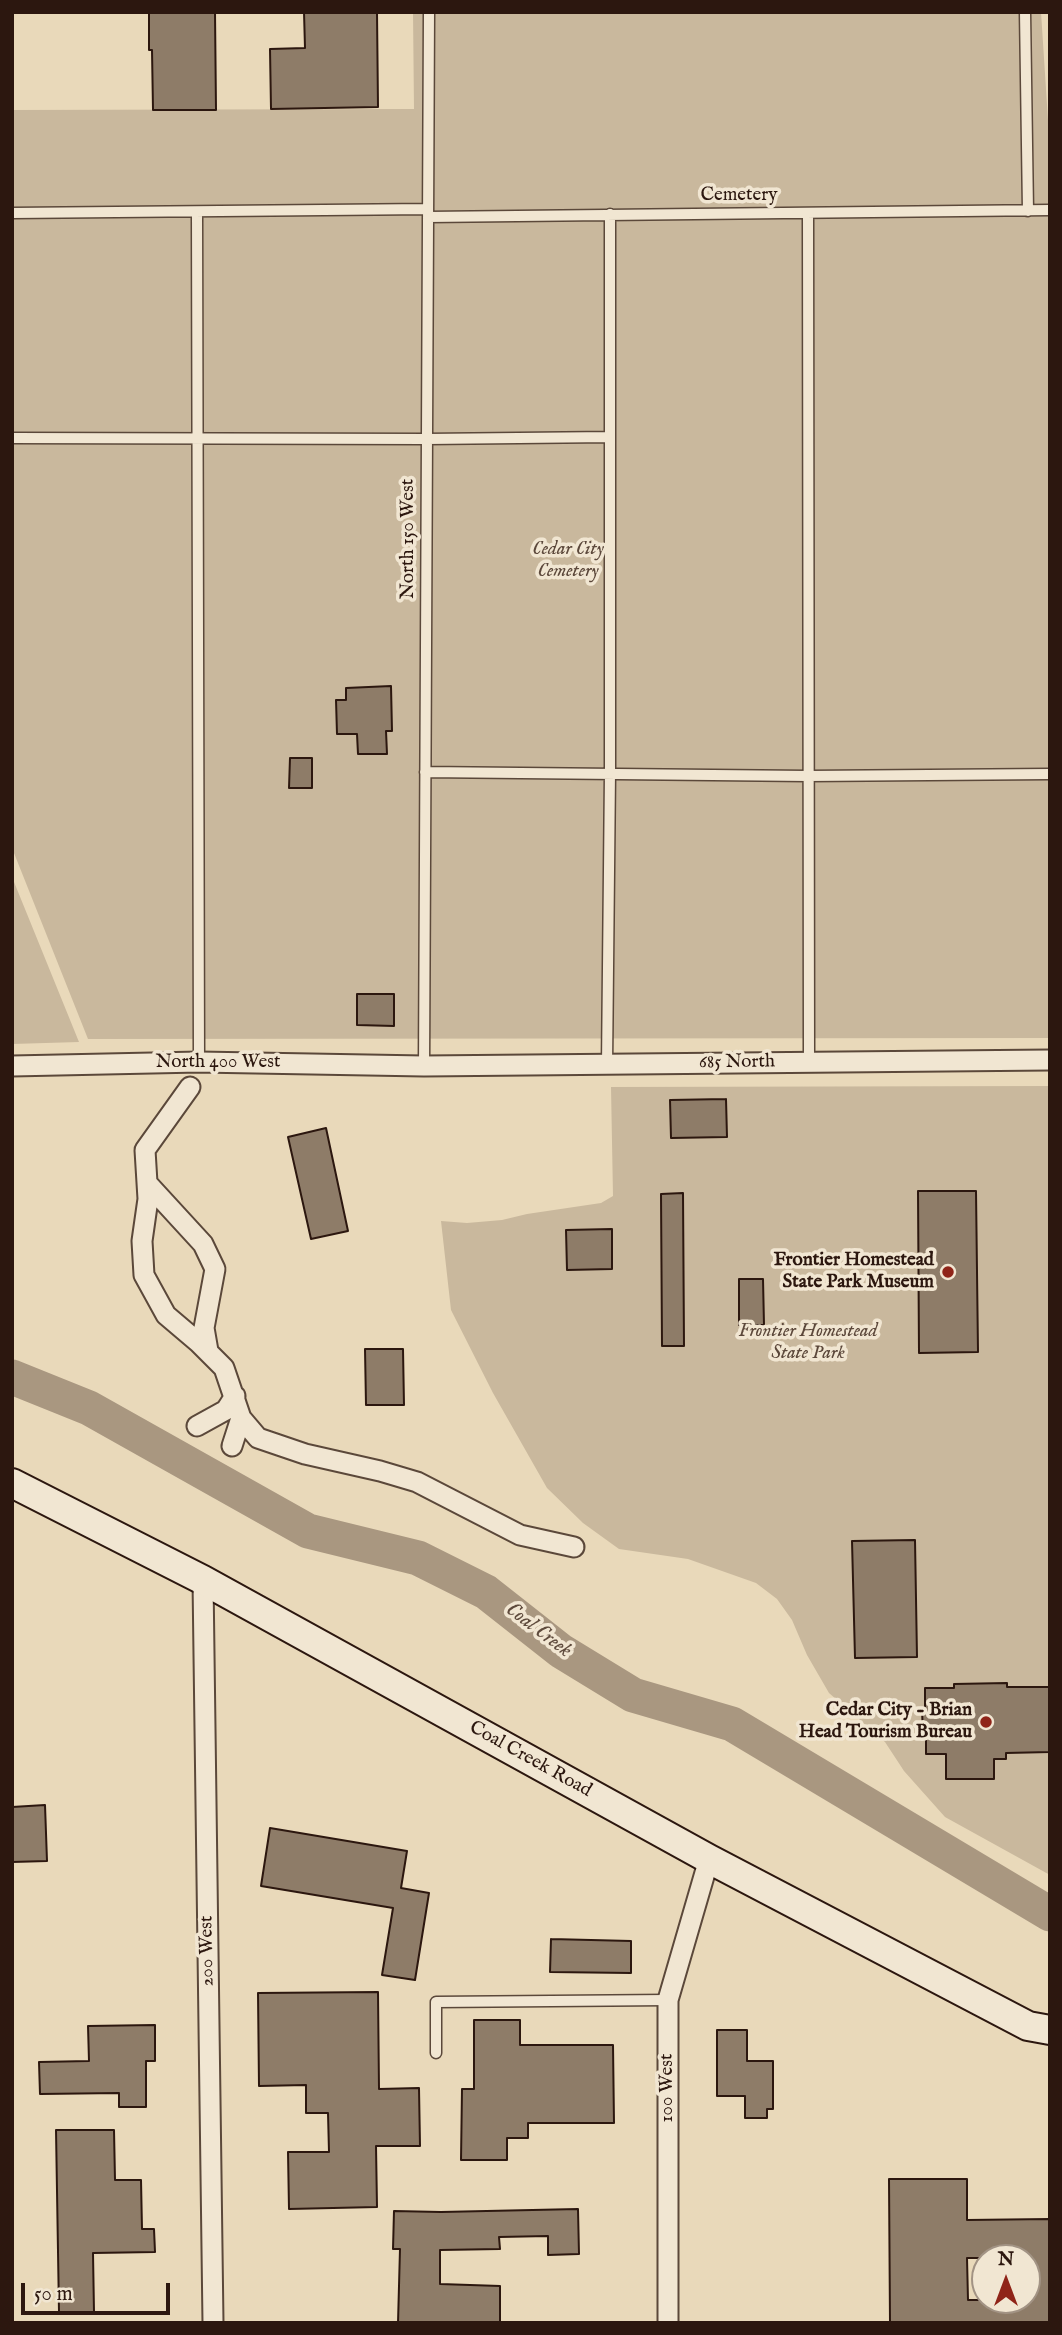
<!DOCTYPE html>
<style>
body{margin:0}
#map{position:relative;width:1062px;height:2335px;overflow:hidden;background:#e9d9ba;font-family:"IM FELL English",serif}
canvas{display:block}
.frame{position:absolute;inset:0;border:14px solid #2c170f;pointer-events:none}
.north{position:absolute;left:971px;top:2244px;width:70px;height:70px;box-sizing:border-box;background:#f1e6d2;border:2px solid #a29384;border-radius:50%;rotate:0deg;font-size:19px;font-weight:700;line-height:28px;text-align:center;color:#2c170f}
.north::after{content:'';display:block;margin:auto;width:24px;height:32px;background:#8f2418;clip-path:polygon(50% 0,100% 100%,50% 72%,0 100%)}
.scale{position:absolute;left:21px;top:2283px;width:149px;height:32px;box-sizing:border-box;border:4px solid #2c170f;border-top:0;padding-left:9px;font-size:21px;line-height:24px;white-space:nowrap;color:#2c170f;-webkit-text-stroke:5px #f1e6d2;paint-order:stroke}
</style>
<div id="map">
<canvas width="1062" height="2335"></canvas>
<div class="frame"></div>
<div class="north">N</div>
<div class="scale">50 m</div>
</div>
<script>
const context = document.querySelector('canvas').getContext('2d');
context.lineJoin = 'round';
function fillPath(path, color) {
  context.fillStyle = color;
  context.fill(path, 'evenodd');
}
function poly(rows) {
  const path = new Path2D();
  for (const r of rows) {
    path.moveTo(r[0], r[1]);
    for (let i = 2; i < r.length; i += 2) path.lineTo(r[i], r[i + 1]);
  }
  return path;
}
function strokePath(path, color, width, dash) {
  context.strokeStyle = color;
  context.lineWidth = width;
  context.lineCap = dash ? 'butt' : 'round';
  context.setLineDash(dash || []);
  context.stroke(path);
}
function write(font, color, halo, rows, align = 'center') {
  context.font = font + ' "IM FELL English",serif';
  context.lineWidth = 7;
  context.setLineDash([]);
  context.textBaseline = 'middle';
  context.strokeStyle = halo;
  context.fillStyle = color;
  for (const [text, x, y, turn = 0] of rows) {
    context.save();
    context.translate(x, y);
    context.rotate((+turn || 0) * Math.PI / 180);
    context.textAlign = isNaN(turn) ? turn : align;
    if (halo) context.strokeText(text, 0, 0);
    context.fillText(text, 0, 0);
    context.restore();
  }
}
const green = poly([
 [413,12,1041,12,1050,151,1050,1038,88,1039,12,848,12,110,414,109],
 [12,877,79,1042,12,1044],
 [1050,1086,1050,1875,945,1817,904,1771,885,1742,829,1693,807,1655,792,1620,777,1599,756,1583,688,1559,619,1549,583,1523,547,1488,493,1393,451,1310,441,1221,467,1223,502,1220,527,1214,601,1203,613,1196,611,1087]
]);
const river = poly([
 [12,1377,89,1408,308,1531,418,1558,486,1592,561,1651,633,1695,732,1724,1050,1914]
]);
const building = poly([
 [149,12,215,12,216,110,153,110,152,50,149,50,149,12],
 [304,12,377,12,378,107,271,109,270,49,305,48,304,12],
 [391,686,392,731,386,731,387,754,358,754,357,734,337,734,336,700,346,700,346,688,391,686],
 [290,758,312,758,312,788,289,788,290,758],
 [357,994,394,994,394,1026,357,1025,357,994],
 [726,1099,727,1137,671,1138,670,1100,726,1099],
 [326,1128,348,1231,311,1239,288,1137,326,1128],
 [918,1191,976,1191,978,1352,919,1353,918,1191],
 [683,1193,684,1346,662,1346,661,1194,683,1193],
 [612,1229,612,1269,567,1270,566,1230,612,1229],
 [739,1279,763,1279,764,1325,739,1325,739,1279],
 [365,1349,403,1349,404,1405,366,1405,365,1349],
 [915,1540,917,1657,855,1658,852,1541,915,1540],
 [1007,1683,1007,1687,1050,1687,1050,1752,1006,1753,1006,1759,994,1759,994,1779,946,1779,946,1754,926,1754,926,1734,923,1734,922,1710,925,1710,925,1688,954,1688,954,1684,1007,1683],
 [45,1805,47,1861,12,1862,12,1807,45,1805],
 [270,1828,407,1851,401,1888,429,1893,415,1980,382,1975,393,1908,261,1886,270,1828],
 [551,1939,631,1941,631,1973,550,1972,551,1939],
 [378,1992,379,2089,419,2088,420,2146,376,2146,377,2207,289,2209,288,2152,329,2152,328,2113,306,2113,306,2085,259,2086,258,1993,378,1992],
 [474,2020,520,2020,520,2045,613,2045,614,2123,528,2123,528,2138,507,2138,507,2160,461,2160,462,2089,474,2089,474,2020],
 [155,2025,155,2061,146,2061,146,2107,119,2107,119,2093,40,2094,39,2062,89,2061,88,2026,155,2025],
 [717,2030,747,2030,747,2061,773,2061,773,2109,767,2109,767,2118,745,2118,745,2096,717,2096,717,2030],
 [56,2130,114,2130,115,2180,141,2180,142,2229,154,2229,155,2252,93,2253,94,2312,59,2312,56,2130],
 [889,2179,967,2179,967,2220,1050,2219,1050,2323,890,2323,889,2179],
 [967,2258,1027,2258,1027,2300,968,2300,967,2258],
 [578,2209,579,2254,548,2255,548,2236,499,2237,500,2249,440,2250,440,2284,500,2286,500,2323,398,2323,400,2249,393,2249,394,2211,441,2212,578,2209]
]);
const service = poly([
 [1025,12,1028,211],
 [12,213,428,209],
 [197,213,199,1062],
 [808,213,809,1063],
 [428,217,1050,210],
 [12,438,427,439,610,437],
 [425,772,808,776,1050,774],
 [607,1065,610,773,610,214],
 [424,1066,429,12],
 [436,2053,436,2002,668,2000]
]);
const minor = poly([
 [12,1066,199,1062,424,1066,1050,1060],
 [190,1087,145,1150,148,1199,142,1241,144,1275,166,1315,199,1343,224,1368,241,1418,258,1438,305,1454,380,1471,417,1482,520,1535,574,1547],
 [147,1183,203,1244,215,1269,204,1328,208,1351],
 [197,1426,226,1410,235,1396],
 [232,1446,241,1418],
 [203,1580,213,2323],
 [668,2323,668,2000,709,1859]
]);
const secondary = poly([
 [12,1483,203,1580,709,1859,1028,2026,1050,2030]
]);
const markers = [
 [948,1272,7,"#8f2418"],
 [986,1722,7,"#8f2418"]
];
const streetNames = [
 ["Cemetery",739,196],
 ["North 150 West",409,539,-90],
 ["North 400 West",218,1063],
 ["685 North",737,1063,-1],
 ["Coal Creek Road",530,1760,29],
 ["200 West",208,1951,-91],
 ["100 West",668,2088,-90]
];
const parkNames = [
 ["Cedar City",568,550],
 ["Cemetery",568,572],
 ["Frontier Homestead",808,1332],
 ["State Park",808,1354]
];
const poiNames = [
 ["Frontier Homestead",934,1261],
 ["State Park Museum",934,1283],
 ["Cedar City - Brian",972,1711],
 ["Head Tourism Bureau",972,1733]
];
const waterNames = [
 ["Coal Creek",538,1631,37]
];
fillPath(green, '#c9b89d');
strokePath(river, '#a99780', 35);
fillPath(building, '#8e7c68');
strokePath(building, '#2c170f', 2);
strokePath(service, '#5b483a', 13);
strokePath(minor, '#5b483a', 23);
strokePath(secondary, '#2c170f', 32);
strokePath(service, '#f1e6d2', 10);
strokePath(minor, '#f1e6d2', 19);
strokePath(secondary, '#f1e6d2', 28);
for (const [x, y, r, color] of markers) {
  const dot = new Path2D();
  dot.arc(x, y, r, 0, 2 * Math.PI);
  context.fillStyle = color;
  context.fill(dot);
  strokePath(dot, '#f1e6d2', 2.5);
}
write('19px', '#2c170f', '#f1e6d2', streetNames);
write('italic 19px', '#5b473a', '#f1e6d2', parkNames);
write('bold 19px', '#2c170f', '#f1e6d2', poiNames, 'right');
write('italic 21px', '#5e4a3c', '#f1e6d2', waterNames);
</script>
